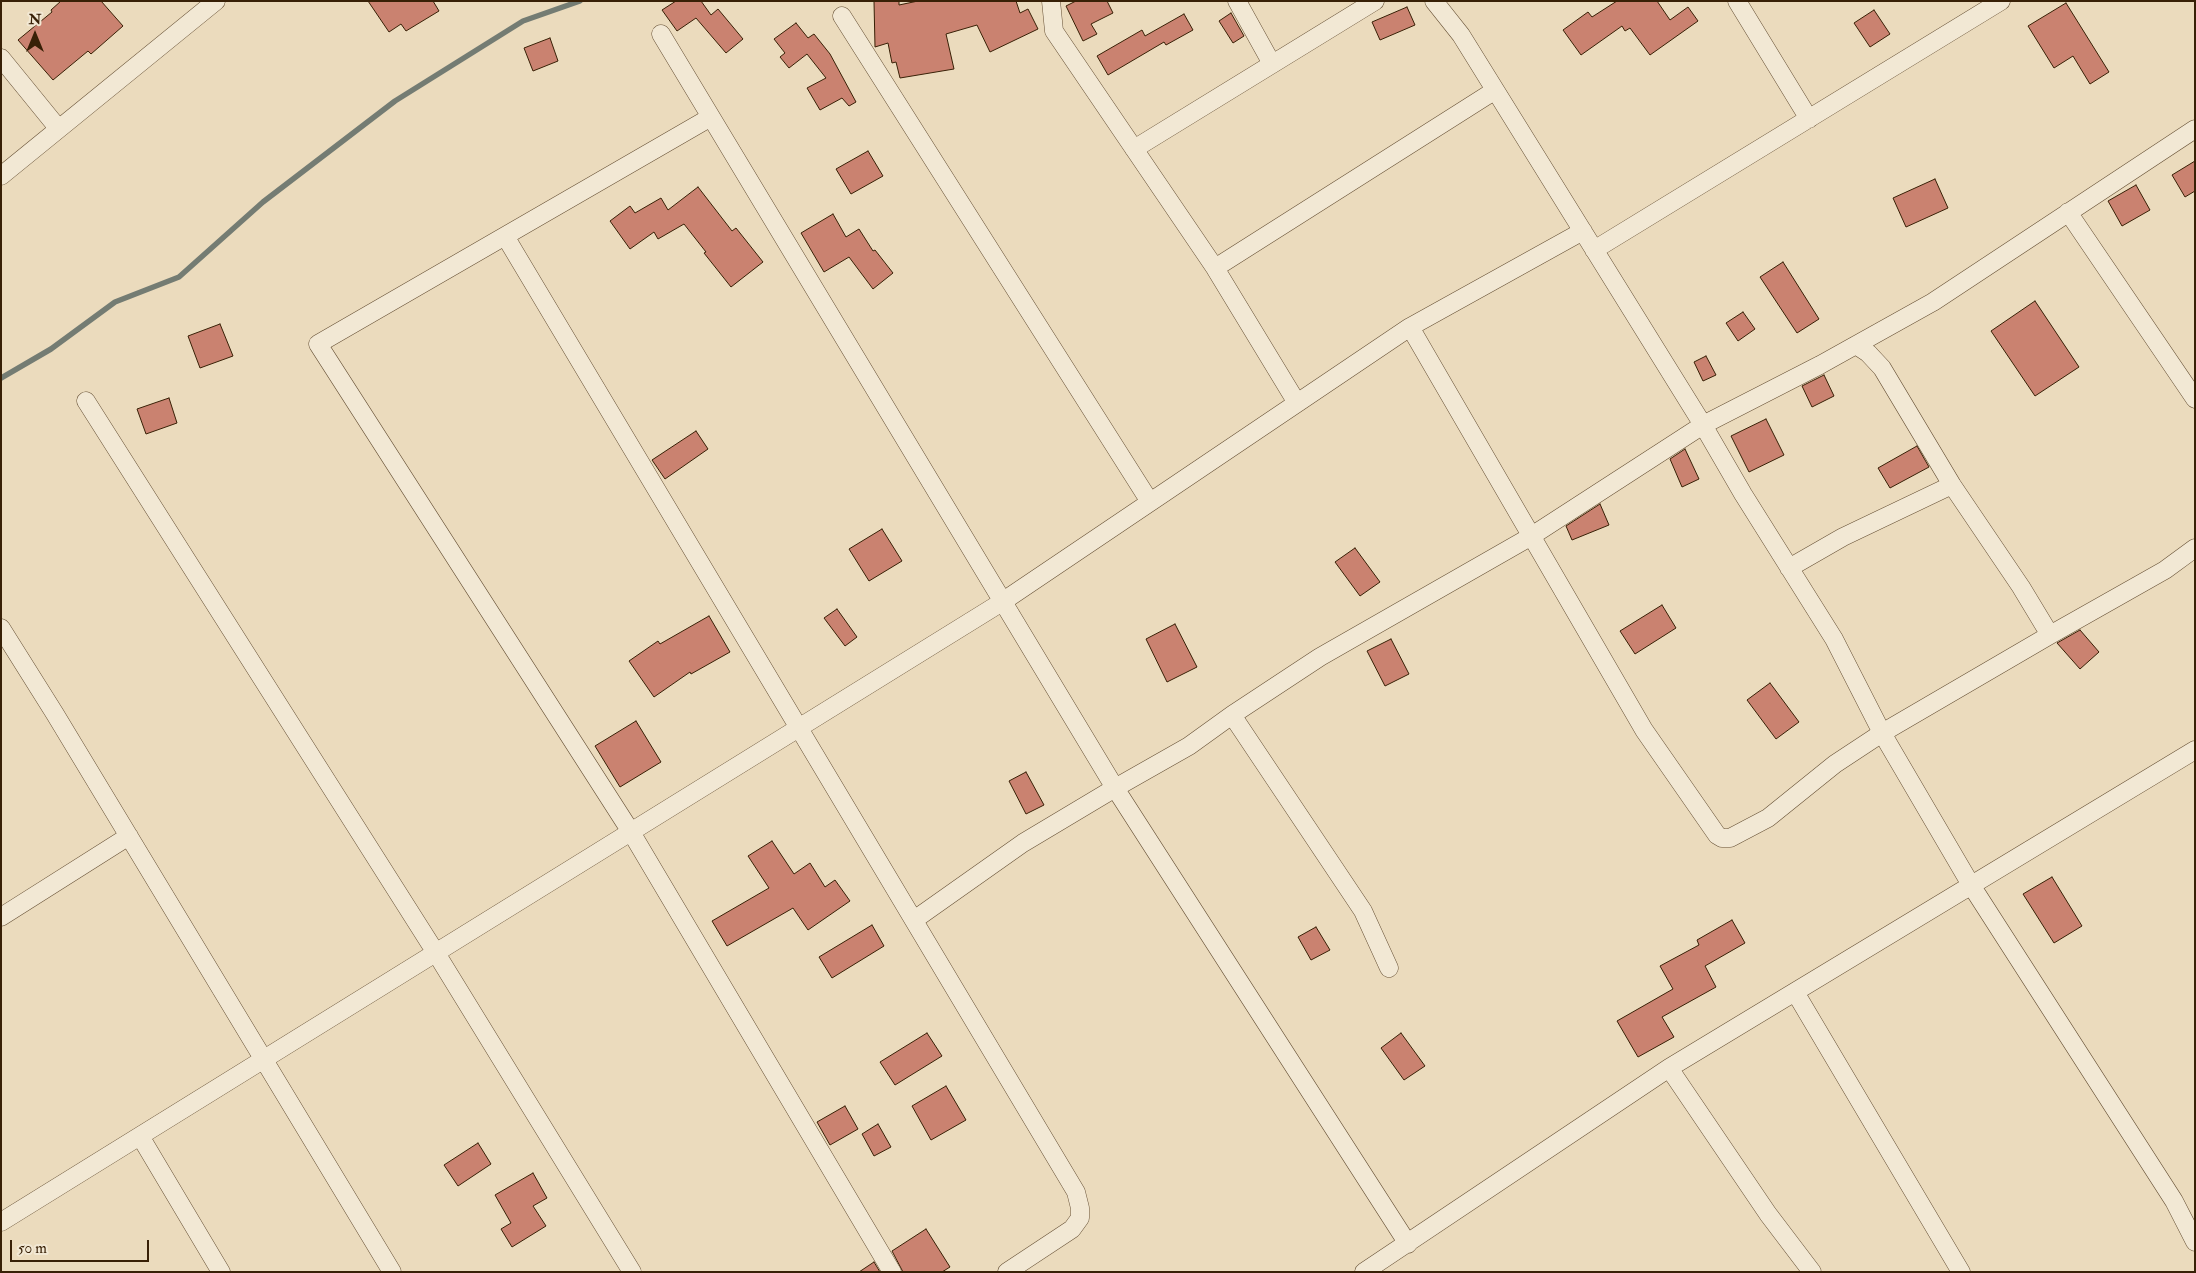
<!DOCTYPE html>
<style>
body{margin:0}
#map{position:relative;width:2196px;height:1273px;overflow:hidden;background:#ebdbbd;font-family:"IM FELL Double Pica",serif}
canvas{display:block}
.frame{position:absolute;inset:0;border:2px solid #382006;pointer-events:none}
.north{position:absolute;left:10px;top:10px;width:50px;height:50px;-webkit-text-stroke:4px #f2e8d4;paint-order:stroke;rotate:0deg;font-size:14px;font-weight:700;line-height:20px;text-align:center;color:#382006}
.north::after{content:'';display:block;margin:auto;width:18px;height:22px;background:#382006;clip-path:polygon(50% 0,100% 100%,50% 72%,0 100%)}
.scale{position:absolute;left:10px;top:1240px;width:139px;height:22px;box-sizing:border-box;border:2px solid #382006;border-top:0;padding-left:6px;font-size:15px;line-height:18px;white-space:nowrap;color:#382006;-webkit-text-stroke:4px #f2e8d4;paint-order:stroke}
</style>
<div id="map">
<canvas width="2196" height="1273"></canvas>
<div class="frame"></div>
<div class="north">N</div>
<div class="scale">50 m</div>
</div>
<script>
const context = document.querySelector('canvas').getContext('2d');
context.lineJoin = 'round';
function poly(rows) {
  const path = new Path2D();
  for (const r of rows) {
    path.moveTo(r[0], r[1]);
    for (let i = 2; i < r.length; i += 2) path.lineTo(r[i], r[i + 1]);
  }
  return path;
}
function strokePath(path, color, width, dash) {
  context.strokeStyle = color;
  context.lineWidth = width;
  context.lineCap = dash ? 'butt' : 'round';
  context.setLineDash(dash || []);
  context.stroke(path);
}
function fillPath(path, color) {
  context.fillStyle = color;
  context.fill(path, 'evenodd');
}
const stream = poly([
 [1,378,51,349,115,302,179,277,263,202,395,101,523,21,580,1]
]);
const building = poly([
 [61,1,101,1,123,26,91,54,88,51,53,80,18,40,52,12,51,10,61,1],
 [368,1,433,1,439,11,406,31,401,24,389,32,368,1],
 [676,1,701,1,711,15,718,9,743,39,726,53,696,18,677,31,662,10,676,1],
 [874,1,899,1,899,5,918,1,1016,1,1020,13,1028,9,1038,29,990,52,977,25,946,34,954,69,900,78,896,62,892,63,888,43,875,47,874,1],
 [1076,1,1107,1,1113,13,1091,24,1097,34,1083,41,1066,6,1076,1],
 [1617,1,1657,1,1670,20,1688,7,1698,21,1650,55,1630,28,1625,31,1622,26,1581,55,1563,30,1588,12,1592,17,1617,1],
 [2066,3,2109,72,2090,84,2073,56,2054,68,2028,26,2066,3],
 [1407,7,1415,25,1380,40,1372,22,1407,7],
 [1874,10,1890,34,1870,47,1854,23,1874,10],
 [1231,13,1244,36,1233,43,1219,21,1231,13],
 [1184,14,1193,30,1166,45,1164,42,1108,75,1097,56,1142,30,1145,36,1184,14],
 [796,23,808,38,814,34,830,54,856,102,849,106,842,98,820,110,807,88,826,78,807,54,789,68,780,57,785,53,774,39,796,23],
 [550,38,558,61,533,71,524,48,550,38],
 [868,151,883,176,851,194,836,169,868,151],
 [2195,161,2195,191,2185,197,2172,175,2195,161],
 [1935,179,1948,208,1906,227,1893,198,1935,179],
 [2136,185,2150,210,2122,226,2108,201,2136,185],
 [698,187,732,231,736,228,763,262,731,287,704,253,706,252,684,224,658,239,654,232,630,249,610,221,630,206,635,213,661,198,668,210,698,187],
 [833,214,846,237,859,229,873,251,875,250,893,273,873,289,849,257,824,272,801,233,833,214],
 [1783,262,1819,319,1797,333,1760,277,1783,262],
 [2035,301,2079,367,2035,396,1991,331,2035,301],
 [1743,312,1755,329,1738,341,1726,323,1743,312],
 [220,324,233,356,200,368,188,336,220,324],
 [1706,356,1716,375,1703,381,1694,362,1706,356],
 [1824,375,1834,396,1812,407,1802,386,1824,375],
 [169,398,177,423,146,434,137,409,169,398],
 [1766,419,1784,455,1749,472,1731,436,1766,419],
 [696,431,708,449,665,479,652,460,696,431],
 [1917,446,1929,467,1890,488,1878,468,1917,446],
 [1685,449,1699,479,1682,487,1670,459,1685,449],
 [1600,504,1609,525,1572,540,1566,526,1600,504],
 [882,529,902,561,869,581,849,549,882,529],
 [1355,548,1380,582,1360,596,1335,562,1355,548],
 [1662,605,1676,628,1635,654,1620,631,1662,605],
 [837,609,857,637,845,646,824,618,837,609],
 [709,616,730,652,691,674,690,672,654,697,629,661,658,641,660,644,709,616],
 [1175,624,1197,667,1167,682,1146,639,1175,624],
 [2080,630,2099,652,2080,669,2057,643,2080,630],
 [1391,639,1409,674,1385,686,1367,651,1391,639],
 [1770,683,1799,722,1776,739,1747,700,1770,683],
 [636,721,661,762,620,787,595,746,636,721],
 [1026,772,1044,805,1026,814,1009,781,1026,772],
 [772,841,794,874,810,863,825,887,835,880,850,901,808,930,793,908,727,946,712,921,769,888,748,856,772,841],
 [2052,877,2082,926,2054,943,2023,894,2052,877],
 [1732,920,1745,943,1705,966,1716,987,1662,1017,1674,1037,1638,1057,1617,1021,1673,989,1660,966,1699,945,1697,940,1732,920],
 [872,925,884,946,832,978,819,957,872,925],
 [1316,927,1330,950,1311,960,1298,937,1316,927],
 [927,1033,942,1056,895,1085,880,1062,927,1033],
 [1401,1033,1425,1066,1404,1080,1381,1048,1401,1033],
 [946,1086,966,1120,931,1140,912,1106,946,1086],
 [845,1106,858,1129,830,1145,817,1122,845,1106],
 [878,1124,891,1147,874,1156,862,1134,878,1124],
 [478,1143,491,1164,458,1186,444,1165,478,1143],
 [533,1173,547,1198,533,1206,546,1226,512,1247,501,1229,511,1223,495,1195,533,1173],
 [926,1229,950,1267,942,1272,903,1272,892,1251,926,1229],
 [874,1262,880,1272,859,1272,874,1262]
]);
const minor = poly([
 [1051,1,1054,31,1215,268,1297,403],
 [1237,1,1272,64],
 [1434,1,1461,35,1703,425,1743,494,1834,639,1882,733,1971,885,2174,1201,2195,1242],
 [1737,1,1809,119],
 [842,16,1150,502],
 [661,34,1115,788,1408,1244],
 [1,58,58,128],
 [711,117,318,344,631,832,892,1272],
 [1134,149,1375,1],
 [1,176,216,1],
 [2068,212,2195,399],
 [505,236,1076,1192,1080,1208,1080,1218,1072,1229,1007,1272],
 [1594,250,2001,1],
 [1215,268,1494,91],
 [1410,327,1644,730,1717,835,1722,838,1730,838,1768,818,1835,764,1882,733,2050,635,2165,570,2195,548],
 [1856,345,1868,353,1882,368,1952,485,2021,587,2050,635],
 [86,401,436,953,632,1272],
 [1789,568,1843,537,1952,485],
 [1,628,55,714,392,1272],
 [1232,715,1363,911,1389,968],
 [1,917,129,836],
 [914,920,1023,843,1115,788,1189,746,1232,715,1320,657,1530,537,1703,425,1820,365,1933,302,2195,129],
 [1795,992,1961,1272],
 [1669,1068,1768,1214,1812,1272],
 [140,1136,221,1272],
 [1,1222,1002,602,1410,327,1583,231],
 [1364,1272,1669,1068,2195,750]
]);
strokePath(stream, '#747c73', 5.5);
fillPath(building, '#ca8270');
strokePath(building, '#382006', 1);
strokePath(minor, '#654f34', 19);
strokePath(minor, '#f2e8d4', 18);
</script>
